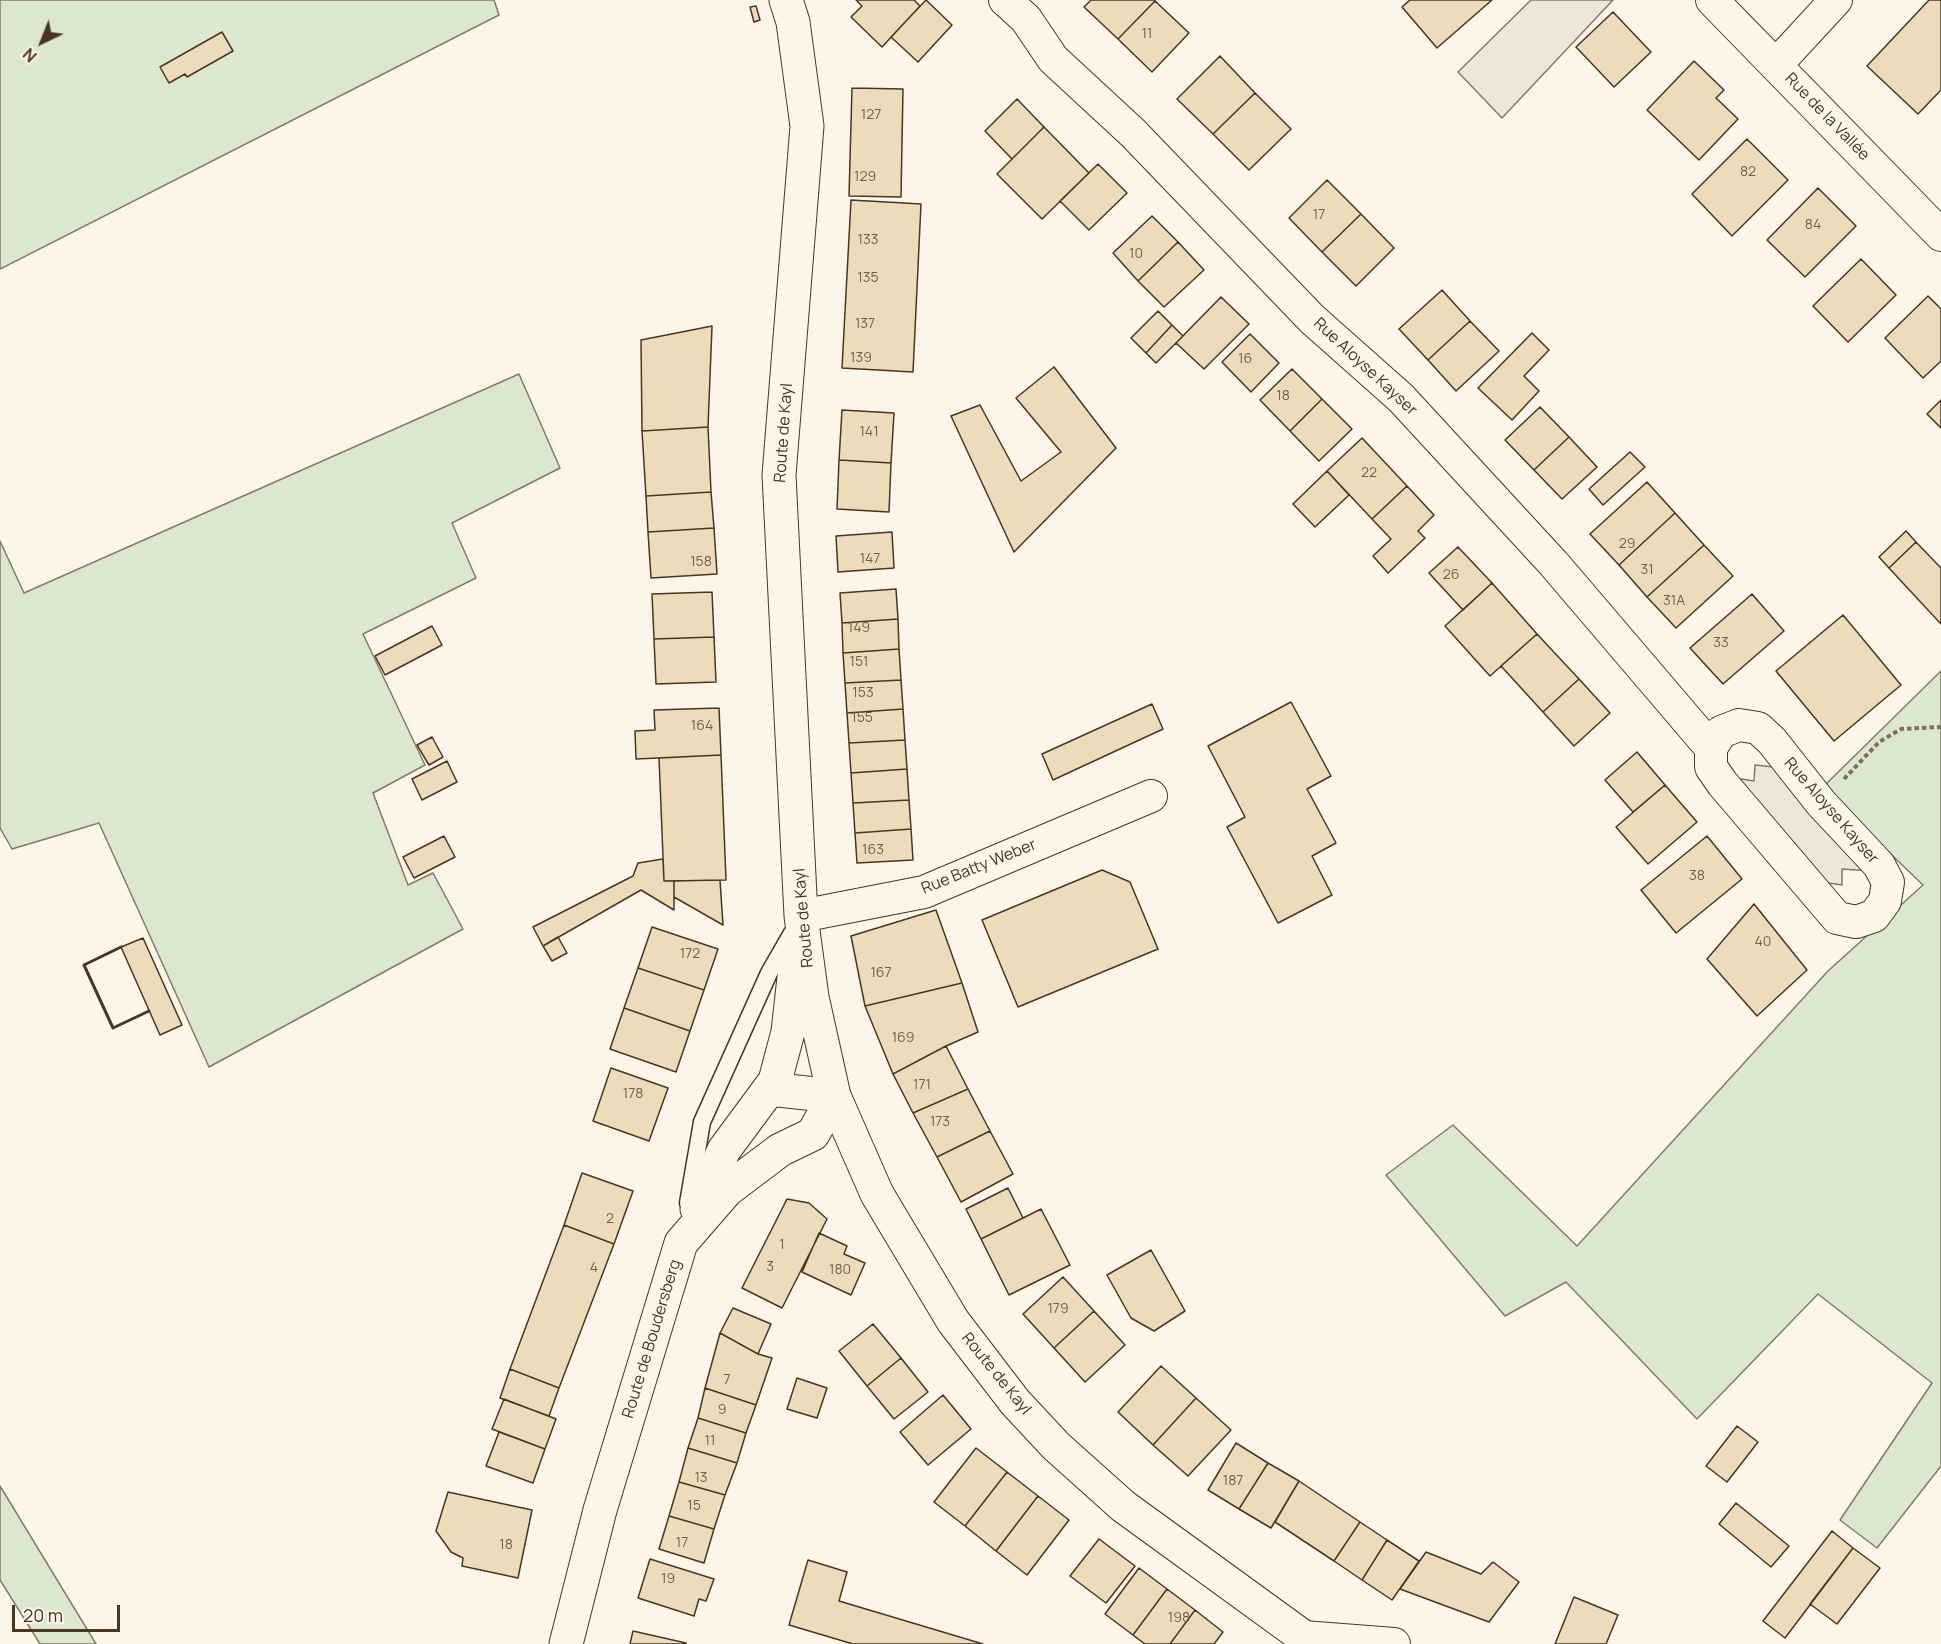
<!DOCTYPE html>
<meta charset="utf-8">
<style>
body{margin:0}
#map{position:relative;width:1941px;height:1644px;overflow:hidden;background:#fbf6e9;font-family:Manrope,sans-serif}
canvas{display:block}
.north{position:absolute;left:12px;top:12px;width:60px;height:60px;-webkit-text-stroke:4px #fbf6e9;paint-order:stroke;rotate:223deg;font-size:16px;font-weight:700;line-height:24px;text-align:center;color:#4a3520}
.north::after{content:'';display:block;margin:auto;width:21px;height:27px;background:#4a3520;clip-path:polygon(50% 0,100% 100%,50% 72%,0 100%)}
.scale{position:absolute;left:12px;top:1605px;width:108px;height:27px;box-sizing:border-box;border:3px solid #4a3520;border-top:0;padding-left:8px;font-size:18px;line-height:21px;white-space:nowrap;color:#4a3520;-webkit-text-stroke:4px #fbf6e9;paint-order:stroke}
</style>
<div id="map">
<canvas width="1941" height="1644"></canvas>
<div class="north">N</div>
<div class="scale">20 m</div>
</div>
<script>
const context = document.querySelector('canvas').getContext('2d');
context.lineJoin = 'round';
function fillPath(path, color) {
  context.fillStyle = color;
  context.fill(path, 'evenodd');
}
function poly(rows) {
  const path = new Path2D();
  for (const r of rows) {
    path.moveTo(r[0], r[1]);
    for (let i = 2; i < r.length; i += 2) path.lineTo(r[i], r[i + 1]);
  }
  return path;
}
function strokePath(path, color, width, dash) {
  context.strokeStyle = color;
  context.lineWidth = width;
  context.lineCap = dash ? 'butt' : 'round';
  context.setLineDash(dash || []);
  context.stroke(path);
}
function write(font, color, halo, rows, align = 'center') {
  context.font = font + ' Manrope,sans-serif';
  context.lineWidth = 4.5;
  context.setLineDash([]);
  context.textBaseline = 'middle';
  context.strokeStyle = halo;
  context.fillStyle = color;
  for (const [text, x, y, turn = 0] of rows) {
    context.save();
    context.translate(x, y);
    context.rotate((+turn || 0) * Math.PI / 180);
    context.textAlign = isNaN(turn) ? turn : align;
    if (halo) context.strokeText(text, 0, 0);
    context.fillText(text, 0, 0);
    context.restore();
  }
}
const green = poly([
 [0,0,494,0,499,15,0,269,0,0],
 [519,374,560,468,452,523,476,578,363,634,425,765,373,793,408,885,433,873,463,929,209,1067,99,823,12,849,0,828,0,541,24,593,519,374],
 [1941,671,1941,1466,1877,1548,1840,1520,1932,1383,1818,1294,1697,1419,1566,1282,1505,1316,1386,1175,1453,1125,1577,1246,1828,971,1923,885,1822,788,1941,671],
 [0,1486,96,1644,40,1644,0,1580,0,1486]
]);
const parking = poly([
 [1531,0,1613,0,1502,118,1458,72,1531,0],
 [1755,765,1783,768,1870,871,1842,869,1842,885,1815,881,1729,777,1754,781,1755,765]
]);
const building = poly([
 [856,0,914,0,920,6,882,47,851,17,862,6,856,0],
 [926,0,952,25,918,62,891,37,926,0],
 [1091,0,1155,0,1155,1,1118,39,1084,7,1091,0],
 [1410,0,1492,0,1437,48,1402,7,1410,0],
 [1929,0,1941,0,1941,90,1918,114,1867,66,1929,0],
 [1155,1,1189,33,1152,72,1118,39,1155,1],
 [756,6,760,20,754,22,750,7,756,6],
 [1613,12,1651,52,1614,87,1576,47,1613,12],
 [222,32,233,51,187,77,185,74,169,83,160,67,222,32],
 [1220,56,1255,93,1213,134,1177,99,1220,56],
 [1694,61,1724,90,1716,98,1738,119,1699,160,1647,110,1694,61],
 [852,88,903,89,901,197,849,196,852,88],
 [1255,93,1291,129,1249,170,1213,134,1255,93],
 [1017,99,1044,127,1012,159,985,131,1017,99],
 [1044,127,1089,173,1042,219,997,174,1044,127],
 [1747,139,1788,180,1732,236,1692,194,1747,139],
 [1098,164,1127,193,1089,230,1060,201,1098,164],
 [1327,180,1361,214,1322,252,1289,218,1327,180],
 [1818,188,1856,226,1805,277,1767,240,1818,188],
 [851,200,921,204,913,372,842,368,851,200],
 [1361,214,1394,248,1356,286,1322,252,1361,214],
 [1152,216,1178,242,1138,281,1113,253,1152,216],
 [1178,242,1204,270,1164,307,1138,281,1178,242],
 [1861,259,1896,295,1848,342,1813,306,1861,259],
 [1442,290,1470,321,1428,360,1399,329,1442,290],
 [1928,296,1941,309,1941,361,1923,378,1885,338,1928,296],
 [1221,297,1249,324,1204,369,1176,343,1221,297],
 [1158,311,1172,325,1146,353,1131,338,1158,311],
 [1470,321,1499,351,1456,391,1428,360,1470,321],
 [1172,325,1183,336,1156,363,1146,353,1172,325],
 [712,326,708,427,642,431,641,340,712,326],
 [1532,333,1549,350,1524,376,1539,391,1512,420,1478,388,1532,333],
 [1250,334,1279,363,1251,392,1222,362,1250,334],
 [1054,367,1116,448,1014,552,951,416,980,405,1021,481,1061,452,1016,398,1054,367],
 [1292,369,1322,399,1290,431,1260,400,1292,369],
 [1322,399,1352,429,1319,461,1290,431,1322,399],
 [1941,400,1941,428,1927,414,1941,400],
 [1540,407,1569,437,1534,470,1505,440,1540,407],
 [842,410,894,413,891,463,839,460,842,410],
 [708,427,711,492,646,496,642,431,708,427],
 [1569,437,1597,467,1562,499,1534,470,1569,437],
 [1362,438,1407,486,1372,519,1327,471,1362,438],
 [1630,452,1645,467,1603,505,1589,489,1630,452],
 [839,460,891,463,889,512,837,509,839,460],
 [1327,471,1349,495,1315,527,1293,504,1327,471],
 [1647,482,1675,513,1619,565,1590,534,1647,482],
 [1407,486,1434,515,1418,531,1425,538,1388,573,1373,556,1391,539,1372,519,1407,486],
 [711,492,714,528,648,532,646,496,711,492],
 [1675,513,1704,545,1647,597,1619,565,1675,513],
 [714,528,717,574,651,578,648,532,714,528],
 [1906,531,1916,542,1889,568,1879,557,1906,531],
 [892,532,894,568,838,572,836,536,892,532],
 [1916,542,1941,568,1941,624,1889,568,1916,542],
 [1704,545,1733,576,1676,628,1647,597,1704,545],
 [1458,547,1492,583,1463,610,1429,573,1458,547],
 [1492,583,1537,634,1490,676,1445,626,1492,583],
 [896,589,898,619,842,623,840,593,896,589],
 [712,592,714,637,654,639,652,594,712,592],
 [1752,594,1784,631,1723,684,1690,648,1752,594],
 [1843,615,1901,685,1834,741,1776,671,1843,615],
 [898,619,899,649,843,653,842,623,898,619],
 [432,626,442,645,385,675,375,656,432,626],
 [1537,634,1579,679,1543,712,1501,666,1537,634],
 [714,637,716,682,656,684,654,639,714,637],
 [899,649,901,680,845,683,843,653,899,649],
 [1579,679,1610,713,1574,746,1543,712,1579,679],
 [901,680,903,709,847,713,845,683,901,680],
 [1291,702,1331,776,1307,789,1336,843,1312,856,1332,895,1278,923,1227,827,1245,817,1208,746,1291,702],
 [1152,704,1163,729,1053,780,1042,754,1152,704],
 [719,708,721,755,636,759,635,731,655,730,654,710,719,708],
 [903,709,905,740,849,743,847,713,903,709],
 [432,737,443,757,429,765,417,745,432,737],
 [905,740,907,769,851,773,849,743,905,740],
 [1637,752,1665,785,1633,812,1605,780,1637,752],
 [721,755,726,880,664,881,659,758,721,755],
 [447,761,457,782,422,800,412,779,447,761],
 [907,769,909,800,853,803,851,773,907,769],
 [1665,785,1697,822,1648,864,1616,827,1665,785],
 [909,800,911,829,855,833,853,803,909,800],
 [911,829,913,860,857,863,855,833,911,829],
 [444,836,455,857,414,878,403,857,444,836],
 [1707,836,1742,879,1676,933,1641,890,1707,836],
 [663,859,664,881,674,881,674,910,641,890,543,946,533,927,633,876,638,863,663,859],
 [1102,870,1130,882,1158,949,1018,1007,982,920,1102,870],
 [720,880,723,925,674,897,674,881,720,880],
 [1754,904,1807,970,1757,1016,1707,959,1754,904],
 [936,910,962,983,865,1006,851,936,936,910],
 [652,927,718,949,704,990,638,968,652,927],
 [558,937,567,953,552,961,543,946,558,937],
 [143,938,182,1025,160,1035,121,947,143,938],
 [638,968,704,990,690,1031,624,1008,638,968],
 [962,983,978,1032,946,1046,893,1074,865,1006,962,983],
 [624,1008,690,1031,676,1072,610,1049,624,1008],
 [946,1046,968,1089,913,1113,893,1074,946,1046],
 [611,1068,668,1088,649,1141,593,1121,611,1068],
 [968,1089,990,1131,937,1157,913,1113,968,1089],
 [990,1131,1013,1174,961,1202,937,1157,990,1131],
 [582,1173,633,1191,614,1244,564,1225,582,1173],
 [1008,1188,1023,1218,981,1239,966,1209,1008,1188],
 [787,1199,809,1203,827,1219,782,1308,742,1288,787,1199],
 [1041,1209,1070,1265,1009,1295,981,1239,1041,1209],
 [564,1225,614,1244,559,1388,510,1369,564,1225],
 [819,1233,847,1246,844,1254,865,1263,851,1295,802,1272,819,1233],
 [1151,1250,1185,1311,1154,1331,1131,1318,1107,1275,1151,1250],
 [1063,1277,1094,1311,1054,1348,1023,1314,1063,1277],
 [733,1308,771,1324,758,1354,720,1333,733,1308],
 [1094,1311,1125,1345,1085,1382,1054,1348,1094,1311],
 [873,1324,901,1358,867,1386,839,1351,873,1324],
 [720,1333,758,1354,772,1358,756,1405,705,1388,720,1333],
 [901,1358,928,1392,894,1419,867,1386,901,1358],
 [1161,1366,1196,1398,1153,1445,1118,1412,1161,1366],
 [510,1369,559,1388,549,1416,500,1398,510,1369],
 [797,1378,827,1388,817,1418,787,1409,797,1378],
 [705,1388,756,1405,746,1433,698,1418,705,1388],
 [943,1395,971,1429,928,1465,900,1432,943,1395],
 [1196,1398,1231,1430,1188,1476,1153,1445,1196,1398],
 [504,1399,556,1419,545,1449,492,1429,504,1399],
 [698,1418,746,1433,737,1463,688,1448,698,1418],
 [1737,1426,1758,1442,1727,1482,1706,1466,1737,1426],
 [499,1432,545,1449,533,1483,486,1466,499,1432],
 [1236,1443,1268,1463,1239,1509,1208,1490,1236,1443],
 [688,1448,737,1463,725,1495,679,1482,688,1448],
 [976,1448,1007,1472,965,1526,934,1502,976,1448],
 [1268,1463,1299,1481,1271,1528,1239,1509,1268,1463],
 [1007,1472,1038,1496,996,1551,965,1526,1007,1472],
 [1299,1481,1360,1522,1334,1561,1275,1522,1299,1481],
 [679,1482,725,1495,714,1529,669,1516,679,1482],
 [448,1492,532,1510,518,1578,462,1566,463,1558,451,1552,436,1531,448,1492],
 [1038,1496,1069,1520,1027,1575,996,1551,1038,1496],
 [1736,1503,1789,1546,1771,1567,1719,1524,1736,1503],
 [669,1516,714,1529,704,1563,659,1549,669,1516],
 [1360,1522,1387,1540,1362,1580,1334,1561,1360,1522],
 [1832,1531,1853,1548,1785,1638,1763,1621,1832,1531],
 [1099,1539,1135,1566,1106,1603,1070,1576,1099,1539],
 [1387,1540,1419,1561,1392,1600,1362,1580,1387,1540],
 [1853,1548,1880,1568,1837,1624,1810,1604,1853,1548],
 [1426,1552,1481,1574,1493,1562,1519,1582,1489,1622,1400,1589,1426,1552],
 [650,1559,714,1579,706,1601,699,1599,694,1616,638,1598,650,1559],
 [808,1560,847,1572,839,1601,983,1644,853,1644,789,1625,808,1560],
 [1139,1568,1167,1589,1133,1635,1105,1614,1139,1568],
 [1167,1589,1195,1610,1170,1644,1145,1644,1133,1635,1167,1589],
 [1574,1597,1618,1615,1606,1644,1555,1644,1574,1597],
 [1195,1610,1223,1632,1214,1644,1170,1644,1195,1610],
 [633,1631,686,1643,686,1644,630,1644,633,1631]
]);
const path = poly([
 [1844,779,1879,742,1901,729,1941,727]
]);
const lane = poly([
 [688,1203,702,1122,769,973,792,933]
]);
const street = poly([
 [1005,0,1026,19,1053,59,1133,133,1312,319,1401,398,1554,564,1711,748],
 [1712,0,1941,235],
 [1776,65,1836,0],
 [1739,725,1758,728,1772,741,1821,803,1879,865,1888,882,1885,901,1874,916,1856,922,1837,918,1722,783,1711,767,1711,748,1721,732,1739,725],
 [801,916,924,892,1151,796],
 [1303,1637,1394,1644]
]);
const secondary = poly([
 [697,1209,724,1150,775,1081,788,1032,798,941],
 [566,1644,600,1510,681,1243,727,1190,780,1150,813,1134,834,1096,769,1089]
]);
const primary = poly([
 [786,0,793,22,807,126,779,475,801,916,812,997,834,1096,877,1194,953,1321,1015,1402,1056,1446,1123,1506,1313,1644]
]);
const wall = poly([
 [121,947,84,965,113,1028,149,1011]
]);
const numberNames = [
 ["11",1147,34],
 ["127",871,115],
 ["82",1748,172],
 ["129",865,177],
 ["17",1319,215],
 ["84",1813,225],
 ["133",868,240],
 ["10",1136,254],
 ["135",868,278],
 ["137",865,324],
 ["139",861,358],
 ["16",1245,359],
 ["18",1283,396],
 ["141",869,432],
 ["22",1369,473],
 ["29",1627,544],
 ["147",870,559],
 ["158",701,562],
 ["31",1647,570],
 ["26",1451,575],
 ["31A",1674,601],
 ["149",859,628],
 ["33",1721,643],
 ["151",859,662],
 ["153",863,693],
 ["155",862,718],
 ["164",702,726],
 ["163",873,850],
 ["38",1697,876],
 ["40",1763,942],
 ["172",690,954],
 ["167",881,973],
 ["169",903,1038],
 ["171",922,1085],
 ["178",633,1094],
 ["173",940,1122],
 ["2",610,1219],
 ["1",782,1245],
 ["3",770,1267],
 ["4",594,1268],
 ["180",840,1270],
 ["179",1058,1309],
 ["7",727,1380],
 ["9",722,1410],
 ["11",710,1441],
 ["13",701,1478],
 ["187",1233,1481],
 ["15",694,1506],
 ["17",682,1543],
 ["18",506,1545],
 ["19",668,1579],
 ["198",1179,1618]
];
const streetNames = [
 ["Rue de la Vallée",1827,117,46],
 ["Rue Aloyse Kayser",1365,367,43],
 ["Route de Kayl",784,433,-86],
 ["Rue Aloyse Kayser",1831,811,49],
 ["Rue Batty Weber",979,867,-22],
 ["Route de Kayl",804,918,-95],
 ["Route de Boudersberg",652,1339,-73],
 ["Route de Kayl",996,1374,51]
];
fillPath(green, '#dce7d0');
strokePath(green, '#887966', 1.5);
fillPath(parking, '#ede7d9');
strokePath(parking, '#887966', 1.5);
fillPath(building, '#ecdcbc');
strokePath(building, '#4a3520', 1.5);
strokePath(lane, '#4a3520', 19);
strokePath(street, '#4a3520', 34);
strokePath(secondary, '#4a3520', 35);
strokePath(primary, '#4a3520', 35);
strokePath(path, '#7f6f5c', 4, [4.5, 3]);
strokePath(lane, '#fbf6e9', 16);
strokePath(street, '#fbf6e9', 32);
strokePath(secondary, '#fbf6e9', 33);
strokePath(primary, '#fbf6e9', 33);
strokePath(wall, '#4a3520', 3);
write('14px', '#725f47', null, numberNames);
write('16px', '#4a3520', '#fbf6e9', streetNames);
</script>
